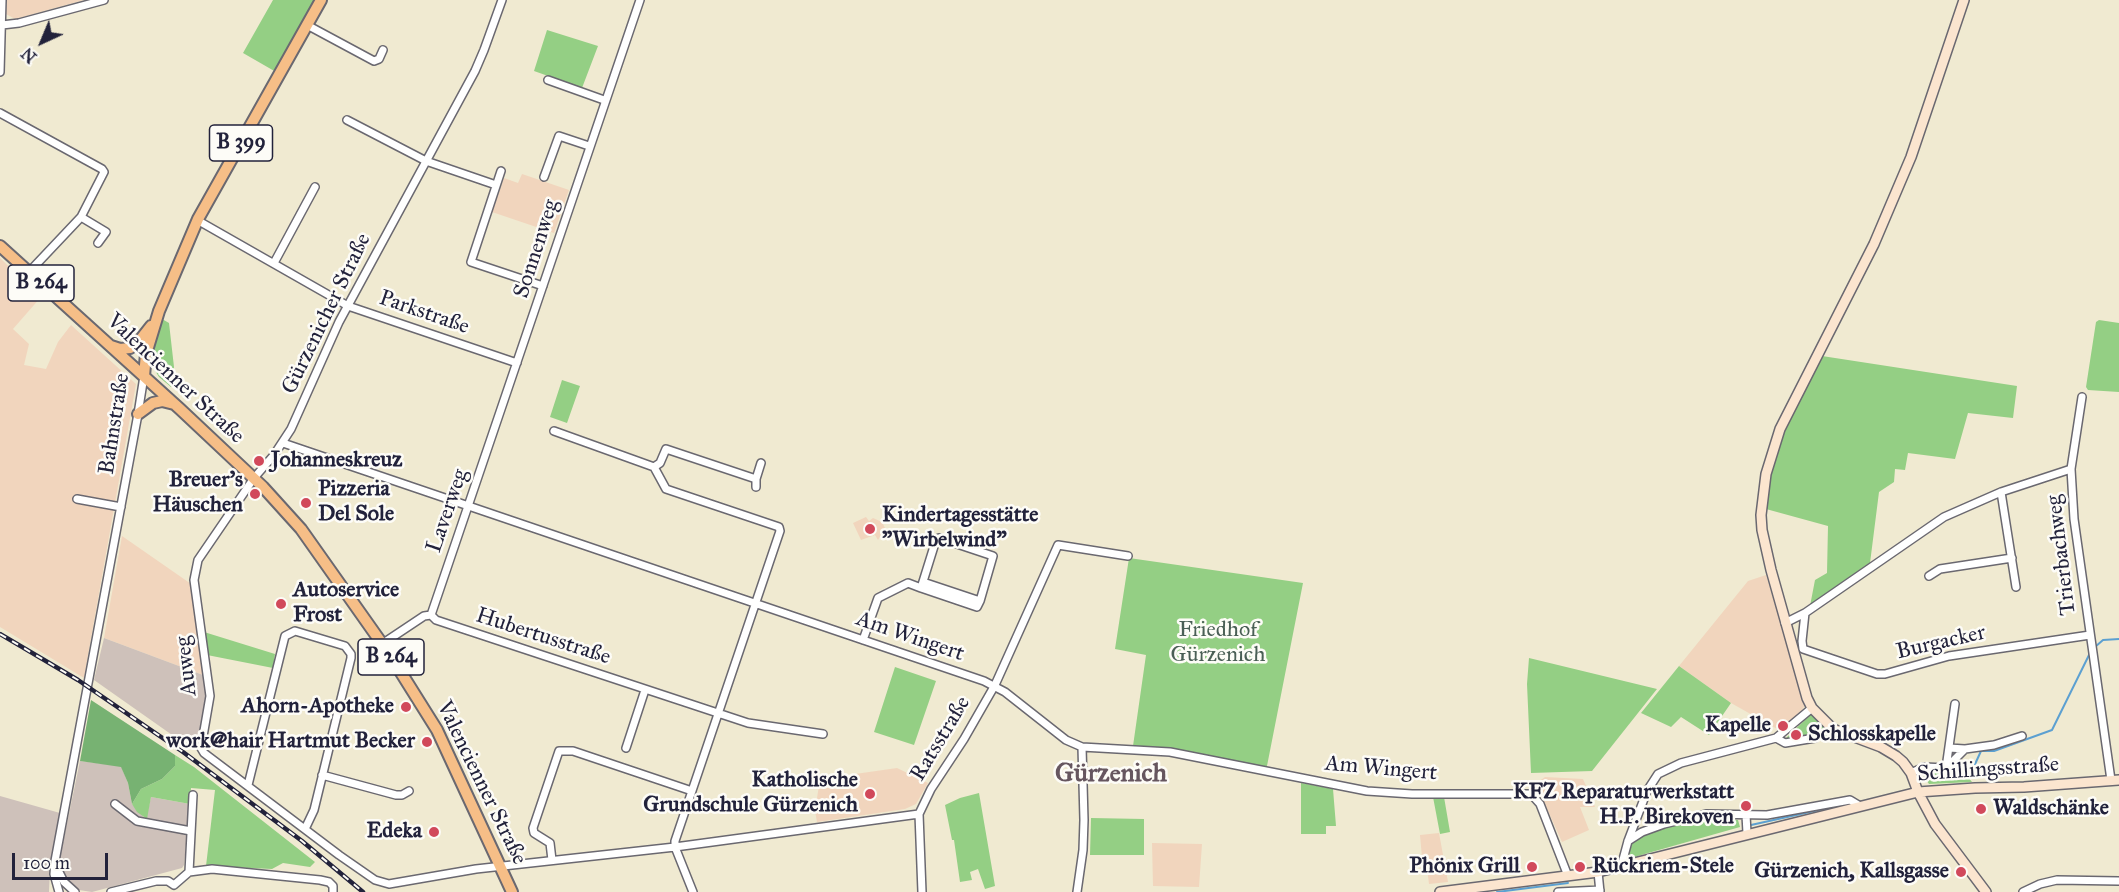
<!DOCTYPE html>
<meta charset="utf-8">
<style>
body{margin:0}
#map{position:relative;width:2119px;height:892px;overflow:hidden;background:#f0ead1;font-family:"IM FELL Great Primer",serif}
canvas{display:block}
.north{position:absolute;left:12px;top:12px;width:60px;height:60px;-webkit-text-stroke:4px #fdfcf7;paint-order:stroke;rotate:224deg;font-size:16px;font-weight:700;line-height:24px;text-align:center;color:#22223b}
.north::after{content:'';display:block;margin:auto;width:21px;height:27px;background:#22223b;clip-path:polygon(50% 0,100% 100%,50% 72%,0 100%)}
.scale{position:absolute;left:12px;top:853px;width:96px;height:27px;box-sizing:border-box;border:3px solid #22223b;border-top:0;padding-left:8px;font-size:18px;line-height:21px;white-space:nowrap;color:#22223b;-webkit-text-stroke:4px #fdfcf7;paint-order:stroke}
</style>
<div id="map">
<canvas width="2119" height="892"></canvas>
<div class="north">N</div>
<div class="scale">100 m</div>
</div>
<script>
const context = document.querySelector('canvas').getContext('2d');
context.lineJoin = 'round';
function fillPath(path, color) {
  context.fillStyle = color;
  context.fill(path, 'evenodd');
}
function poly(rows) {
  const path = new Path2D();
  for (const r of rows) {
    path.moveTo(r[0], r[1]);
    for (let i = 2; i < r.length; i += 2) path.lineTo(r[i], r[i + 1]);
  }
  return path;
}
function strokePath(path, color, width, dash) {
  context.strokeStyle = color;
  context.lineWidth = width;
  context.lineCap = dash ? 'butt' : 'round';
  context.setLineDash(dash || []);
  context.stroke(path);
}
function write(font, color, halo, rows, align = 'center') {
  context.font = font + ' "IM FELL Great Primer",serif';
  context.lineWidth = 5;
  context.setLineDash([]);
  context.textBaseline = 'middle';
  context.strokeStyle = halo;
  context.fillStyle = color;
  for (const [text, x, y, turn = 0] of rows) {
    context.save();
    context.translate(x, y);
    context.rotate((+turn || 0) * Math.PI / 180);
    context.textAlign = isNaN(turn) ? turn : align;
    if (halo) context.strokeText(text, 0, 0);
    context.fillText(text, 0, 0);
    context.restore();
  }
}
const built = poly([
 [7,0,84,0,15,19,6,14],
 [522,174,569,190,554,233,492,212,504,178,518,183],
 [0,258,41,297,13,329,29,344,24,365,46,369,58,342,71,325,136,384,84,678,0,627],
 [866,517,869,521,873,518,882,522,885,528,878,540,875,535,861,540,853,523],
 [122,536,194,586,203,675,104,638],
 [1766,575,1806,704,1799,714,1779,730,1731,703,1679,666,1748,581],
 [897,768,928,783,916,804,905,809,817,822,815,811,820,779],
 [1545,777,1583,779,1595,807,1580,807,1589,830,1562,842,1540,793,1543,792,1538,782],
 [1439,833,1448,882,1429,884,1427,868,1423,868,1420,835],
 [1152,843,1202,844,1199,887,1153,886]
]);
const industrial = poly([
 [104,638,203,675,207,693,198,748,192,749,94,680],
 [80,761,121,766,128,783,132,804,146,819,151,797,190,804,184,865,182,868,92,892,79,890,65,880,59,862],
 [0,796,60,813,50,869,49,892,0,892]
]);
const green = poly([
 [273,0,315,0,276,72,243,53],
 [547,30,598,46,582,88,534,71],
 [162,319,169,323,174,367,173,383,171,387,159,377,152,366,152,354,159,321],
 [2099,320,2119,323,2119,392,2088,390,2086,387,2096,322],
 [1822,356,2017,386,2013,418,1968,413,1955,459,1908,453,1905,470,1895,469,1894,482,1879,492,1870,563,1810,606,1815,580,1827,573,1828,526,1766,509,1770,478,1778,445],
 [562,380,580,386,567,423,550,417],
 [1129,558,1303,583,1266,771,1167,748,1133,746,1146,655,1115,649],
 [204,632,275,654,273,668,207,655],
 [1529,658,1657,689,1592,771,1531,773,1527,684],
 [1679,666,1731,703,1709,735,1681,717,1671,727,1641,713],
 [895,667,936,681,914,745,874,732],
 [1810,715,1813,715,1836,735,1835,738,1817,737,1787,740,1785,739],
 [175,755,194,767,315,862,310,867,283,863,272,869,206,866,215,790,191,788,190,804,151,797,147,819,137,812,132,804,141,789,162,779,175,766],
 [1930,770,1967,776,1972,782,1929,784,1922,774],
 [1301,783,1333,789,1336,826,1326,826,1326,834,1301,834],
 [979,793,995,886,985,889,978,869,970,872,972,880,960,882,954,840,952,840,945,805,960,798],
 [1433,797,1444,797,1450,832,1440,834],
 [1091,818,1144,819,1144,855,1090,855],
 [1718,818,1738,820,1740,827,1627,859,1633,841,1643,835,1693,819]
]);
const forest = poly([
 [91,700,175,755,175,766,162,779,141,789,132,804,128,783,121,767,80,761]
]);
const stream = poly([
 [2095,647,2103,640,2119,639],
 [1971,773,1981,751,1994,751,2052,730,2091,651],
 [1751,825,1837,806],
 [1497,892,1568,883]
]);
const street = poly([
 [502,0,484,50,475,71,339,322,291,429,274,455,254,478,198,560,194,580,210,696,201,748,204,753,339,855,375,880,389,884,476,869,675,847,919,814],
 [2,25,19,23,104,0],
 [307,25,374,61,379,59,383,50],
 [0,72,2,0],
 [548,80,604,100],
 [0,113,102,169,104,172,81,217,29,272],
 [347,120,426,161,496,185],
 [501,171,471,262,543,286],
 [544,177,559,136,589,146],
 [81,217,106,232,98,243],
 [197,220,348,306,517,363],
 [274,263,315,187],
 [2082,397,2071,469,2074,519,2111,780],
 [554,431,654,467,666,489,779,527,780,531,675,841,675,847,693,892],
 [283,443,984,681,1005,692,1066,740,1082,747,1170,752,1367,791,1412,794,1531,794,1540,804,1568,876],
 [654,467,660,463,666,449,756,479],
 [756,487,756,479,761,463],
 [2001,492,2016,587],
 [77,499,121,507],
 [1929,576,1940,569,2012,558],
 [921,588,977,607,980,601,923,582],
 [1805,613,1944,517,2001,492,2071,469],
 [431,615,436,620,748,723,823,734],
 [1785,623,1805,613,1802,641,1803,649,1877,674,1885,674,1949,656,2090,635],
 [863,640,878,598,908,583,921,588,936,540,939,538,993,556,980,601],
 [382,644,424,616,431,615,640,0],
 [1776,738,1785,743,1815,738],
 [626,748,645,690],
 [1965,749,1994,745,2022,736],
 [1946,768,1965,749,1949,748],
 [1911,773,1924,767,1946,768,1955,704],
 [322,775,396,795,402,795,409,791],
 [248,785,285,636,295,631,345,646,351,654,351,658,314,810,305,829],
 [115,804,137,821,191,831],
 [1746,815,1747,833],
 [1628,841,1642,832,1664,824,1706,814,1767,815,1850,800,1860,806],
 [552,860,550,843,534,833,533,828,559,751,573,751,692,791],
 [1621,867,1628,841,1647,791,1658,774,1681,763,1776,738,1812,708],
 [57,868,64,882,75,892],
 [189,872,193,795],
 [1598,872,1600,892],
 [59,892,54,874,55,861,138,414,144,376],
 [111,892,156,881,168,881,174,885,189,872,212,869,320,880,329,882,333,886,333,892],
 [922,892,919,814,931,789,964,739,995,685,1058,545,1128,556],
 [1077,892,1083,850,1084,820,1082,747],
 [1558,892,1600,890],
 [2023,892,2040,884,2057,880,2119,881]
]);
const secondary = poly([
 [1964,0,1911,157,1874,244,1780,429,1766,474,1761,515,1762,530,1771,570,1807,698,1812,708,1833,729,1881,747,1896,756,1903,762,1911,773,1918,792,1935,824,1986,892],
 [1440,892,1598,872,1918,792,1975,788,2024,787,2119,780]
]);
const primary = poly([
 [0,246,180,409,263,487,301,529,390,655,437,730,512,892],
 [111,346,120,349,130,348,140,340,151,326],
 [144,376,146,354,159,311,198,219,321,0],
 [138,414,153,403,162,401,174,404]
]);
const rail = poly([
 [0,634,78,680,183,752,302,841,363,892]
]);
const markers = [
 [259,461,6,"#d1495b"],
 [255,494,6,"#d1495b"],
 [306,503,6,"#d1495b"],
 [870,529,6,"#d1495b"],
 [281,604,6,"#d1495b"],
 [406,707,6,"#d1495b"],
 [1783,726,6,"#d1495b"],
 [1796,735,6,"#d1495b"],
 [427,742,6,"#d1495b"],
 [870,794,6,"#d1495b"],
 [1746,806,6,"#d1495b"],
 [1981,809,6,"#d1495b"],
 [434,832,6,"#d1495b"],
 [1532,867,6,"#d1495b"],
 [1580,867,6,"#d1495b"],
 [1961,872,6,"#d1495b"]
];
const shields = [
 [241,143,63],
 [41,283,66],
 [391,657,66]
];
const shieldNames = [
 ["B 399",241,143],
 ["B 264",41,283],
 ["B 264",391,657]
];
const streetNames = [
 ["Sonnenweg",537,249,-72],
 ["Parkstraße",424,313,19],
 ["Gürzenicher Straße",327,314,-64],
 ["Valencienner Straße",175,379,43],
 ["Bahnstraße",115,424,-81],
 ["Laverweg",448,511,-71],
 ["Trierbachweg",2062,555,-97],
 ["Hubertusstraße",543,637,18],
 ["Am Wingert",910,637,19],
 ["Burgacker",1941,643,-13],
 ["Auweg",187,666,-96],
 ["Ratsstraße",941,739,-59],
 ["Am Wingert",1381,769,5],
 ["Schillingsstraße",1988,770,-4],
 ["Valencienner Straße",481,783,64]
];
const poiNames = [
 ["Johanneskreuz",271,461,"left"],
 ["Breuer's",243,481],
 ["Häuschen",243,506],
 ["Pizzeria",318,490,"left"],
 ["Del Sole",318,515,"left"],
 ["Kindertagesstätte",882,516,"left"],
 ["\"Wirbelwind\"",882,541,"left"],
 ["Autoservice",293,591,"left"],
 ["Frost",293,616,"left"],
 ["Ahorn-Apotheke",394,707],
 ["Kapelle",1771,726],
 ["Schlosskapelle",1808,735,"left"],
 ["work@hair Hartmut Becker",415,742],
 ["Katholische",858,781],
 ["Grundschule Gürzenich",858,806],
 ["KFZ Reparaturwerkstatt",1734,793],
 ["H.P. Birekoven",1734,818],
 ["Waldschänke",1993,809,"left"],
 ["Edeka",422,832],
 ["Phönix Grill",1520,867],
 ["Rückriem-Stele",1592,867,"left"],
 ["Gürzenich, Kallsgasse",1949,872]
];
const parkNames = [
 ["Friedhof",1218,631],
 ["Gürzenich",1218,656]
];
const quarterNames = [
 ["Gürzenich",1111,775]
];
fillPath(built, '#f1d5bd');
fillPath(industrial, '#cec1ba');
fillPath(green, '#94cf84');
fillPath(forest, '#77b272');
strokePath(stream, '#5ca0d1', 2);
strokePath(street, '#6a6870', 10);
strokePath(secondary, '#6a6870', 12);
strokePath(primary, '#6a6870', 14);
strokePath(street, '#fff', 7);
strokePath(secondary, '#fbe5cf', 9);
strokePath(primary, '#f6be87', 10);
strokePath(rail, '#22223b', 4.5);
strokePath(rail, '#fdfcf7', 2, [7]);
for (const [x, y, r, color] of markers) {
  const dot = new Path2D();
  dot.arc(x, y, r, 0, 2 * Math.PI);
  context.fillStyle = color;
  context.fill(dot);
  strokePath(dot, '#fdfcf7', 2);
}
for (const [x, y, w] of shields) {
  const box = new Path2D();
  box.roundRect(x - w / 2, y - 18, w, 36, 4.5);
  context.fillStyle = '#fdfcf7';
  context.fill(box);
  strokePath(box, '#22223b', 1.5);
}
write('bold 21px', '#22223b', null, shieldNames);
write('22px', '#22223b', '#fdfcf7', streetNames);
write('bold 22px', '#22223b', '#fdfcf7', poiNames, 'right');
write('22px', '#4a5f55', '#fdfcf7', parkNames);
write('bold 26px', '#66565f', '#fdfcf7', quarterNames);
</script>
